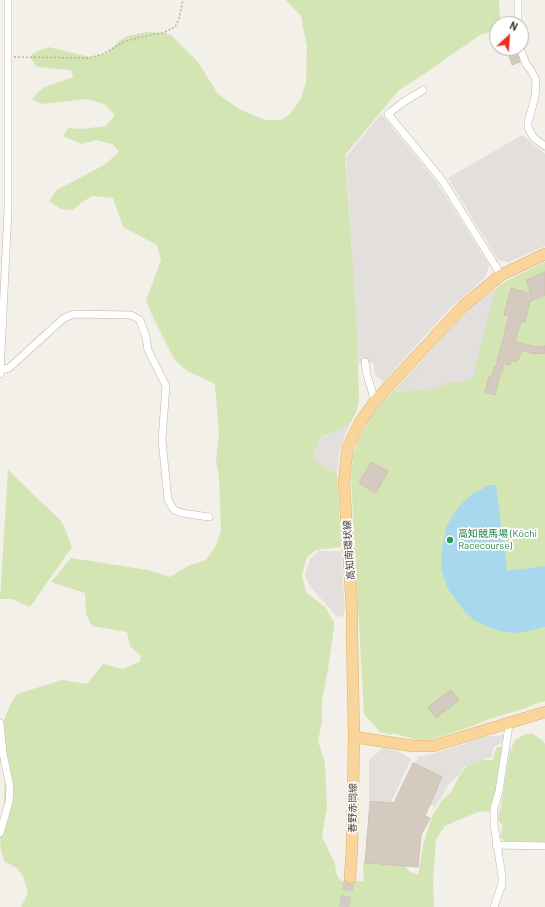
<!DOCTYPE html>
<meta charset="utf-8">
<style>
body{margin:0}
#map{position:relative;width:545px;height:907px;overflow:hidden;background:#f3efe9;font-family:Barlow,sans-serif}
canvas{display:block}
.north{position:absolute;left:489px;top:16px;width:40px;height:40px;box-sizing:border-box;background:#fff;border:1px solid #b5b2af;border-radius:50%;rotate:26deg;font-size:11px;font-weight:700;line-height:16px;text-align:center;color:#473f37}
.north::after{content:'';display:block;margin:auto;width:14px;height:18px;background:#ee2e25;clip-path:polygon(50% 0,100% 100%,50% 72%,0 100%)}
</style>
<div id="map">
<canvas width="545" height="907"></canvas>
<div class="north">N</div>
</div>
<script>
const context = document.querySelector('canvas').getContext('2d');
context.lineJoin = 'round';
function fillPath(path, color) {
  context.fillStyle = color;
  context.fill(path, 'evenodd');
}
function poly(rows) {
  const path = new Path2D();
  for (const r of rows) {
    path.moveTo(r[0], r[1]);
    for (let i = 2; i < r.length; i += 2) path.lineTo(r[i], r[i + 1]);
  }
  return path;
}
function strokePath(path, color, width, dash) {
  context.strokeStyle = color;
  context.lineWidth = width;
  context.lineCap = dash ? 'butt' : 'round';
  context.setLineDash(dash || []);
  context.stroke(path);
}
function write(font, color, halo, rows, align = 'center') {
  context.font = font + ' Barlow,"Noto Sans JP",sans-serif';
  context.lineWidth = 3.5;
  context.setLineDash([]);
  context.textBaseline = 'middle';
  context.strokeStyle = halo;
  context.fillStyle = color;
  for (const [text, x, y, turn = 0] of rows) {
    context.save();
    context.translate(x, y);
    context.rotate((+turn || 0) * Math.PI / 180);
    context.textAlign = isNaN(turn) ? turn : align;
    if (halo) context.strokeText(text, 0, 0);
    context.fillText(text, 0, 0);
    context.restore();
  }
}
const green = poly([
 [286,0,499,0,500,24,497,24,497,29,480,35,424,74,399,90,345,155,357,319,359,399,357,410,351,422,346,427,321,437,315,451,327,468,337,473,341,547,316,550,307,557,302,575,306,592,325,607,334,622,334,628,328,669,322,701,322,722,318,741,325,763,327,806,322,836,335,864,336,872,338,878,342,881,364,881,363,865,365,858,367,855,370,861,374,864,380,865,387,863,402,863,409,871,418,875,424,841,433,814,436,811,441,801,451,792,462,771,468,765,483,760,493,760,496,748,503,746,502,764,491,811,478,812,449,824,445,826,436,840,433,882,434,907,21,907,28,893,23,876,17,868,5,862,1,851,0,839,4,817,4,797,5,773,0,760,0,738,1,730,9,707,17,694,62,680,87,684,103,664,123,669,139,662,141,656,130,646,127,632,92,626,86,614,85,593,51,582,71,558,148,570,170,577,188,566,206,560,215,547,221,532,219,477,216,461,219,435,215,384,187,371,174,359,152,315,146,301,161,260,157,245,123,227,113,198,92,196,81,203,73,210,61,209,49,201,57,190,106,164,119,151,112,144,96,140,81,144,63,136,68,128,82,129,106,126,115,115,104,104,87,99,42,104,32,99,38,92,45,87,73,77,71,70,37,67,30,57,34,53,48,47,90,57,106,54,119,41,127,36,147,32,166,33,172,36,198,62,218,94,239,109,265,120,281,120,290,114,300,100,306,83,307,47,301,16],
 [545,262,545,701,530,706,527,708,489,719,473,726,433,739,420,741,393,733,391,735,380,732,364,714,351,478,353,455,359,438,366,425,367,420,369,419,383,402,413,371,465,313,479,301,506,281],
 [8,470,62,522,72,547,30,607,12,599,0,599],
 [526,734,533,734,542,740,545,744,545,842,506,841,500,838,503,825,500,823,498,819,499,812,501,806,510,750,513,748,512,746,515,740]
]);
const parking = poly([
 [381,114,436,181,489,265,485,278,452,306,383,382,375,374,373,363,359,364,346,157],
 [522,135,545,154,545,246,509,262,498,260,448,178],
 [495,291,473,378,471,380,447,383,439,388,394,393,465,314,480,300],
 [350,424,345,435,339,454,337,473,332,472,315,461,314,451,321,438],
 [319,551,341,551,345,610,343,616,337,617,309,585,305,575,310,559],
 [504,735,503,741,493,748,492,757,463,767,460,774,451,781,435,807,428,803,400,795,418,757,439,752,485,737],
 [383,748,398,751,411,759,391,802,369,800,369,760]
]);
const water = poly([
 [489,485,496,485,507,571,545,566,545,627,523,632,512,633,500,631,488,627,474,620,465,612,448,589,441,569,441,553,447,525,454,514,462,503,471,495]
]);
const building = poly([
 [517,53,520,62,512,65,509,56,517,53],
 [545,272,545,295,530,301,525,322,521,321,515,342,536,347,545,346,545,353,535,354,521,350,519,359,517,359,516,362,511,360,510,365,502,363,503,370,500,374,495,395,485,392,489,376,492,377,494,366,496,366,509,316,504,315,511,288,531,294,526,280,545,272],
 [371,462,388,471,376,493,359,483,371,462],
 [451,690,459,700,436,718,428,707,451,690],
 [413,763,442,777,425,816,430,818,421,835,418,867,365,863,370,801,394,803,413,763]
]);
const primaryTunnel = poly([
 [344,907,350,878]
]);
const path = poly([
 [14,57,89,58,103,54,124,42,140,37,163,33,175,27,179,19,183,0]
]);
const minor = poly([
 [518,24,518,0],
 [520,48,526,64,532,72,536,80,535,97,528,122,528,128,534,138,545,146],
 [423,90,402,103,388,114,442,180,501,275],
 [365,362,367,375,375,401],
 [0,370,9,368,64,318,74,314,131,315,140,320,146,337,148,350,166,386,162,440,168,500,174,510,182,513,209,517],
 [0,374,8,210,8,0],
 [0,723,3,753,10,787,9,802,0,833],
 [496,845,545,846],
 [494,907,502,884,502,876,494,825,494,808,499,791,508,732,509,723]
]);
const primary = poly([
 [354,737,413,746,433,746,545,712],
 [350,878,352,848,354,737,352,637,352,609,344,483,346,461,348,447,360,422,375,401,463,306,501,275,545,254]
]);
const markers = [
 [450,540,4,"#2e9e5b"]
];
const leisureNames = [
 ["高知競馬場 (Kōchi",458,534],
 ["Racecourse)",458,546]
];
const streetNames = [
 ["高知南環状線",349,550,-94],
 ["春野赤岡線",353,808,-89]
];
fillPath(green, '#d4e5b4');
fillPath(parking, '#e2dfdd');
fillPath(water, '#a8d8ed');
fillPath(building, '#d4cabf');
strokePath(building, '#cfc1b2', 1);
strokePath(primaryTunnel, '#d1ccc5', 11, [11, 5.5]);
strokePath(minor, '#beb6ac', 8);
strokePath(primary, '#deb06c', 12);
strokePath(path, '#bfb09e', 1.5, [2, 2]);
strokePath(minor, '#fff', 7);
strokePath(primary, '#f9d59c', 11);
for (const [x, y, r, color] of markers) {
  const dot = new Path2D();
  dot.arc(x, y, r, 0, 2 * Math.PI);
  context.fillStyle = color;
  context.fill(dot);
  strokePath(dot, '#fff', 1.5);
}
write('10px', '#27864d', '#fff', leisureNames, 'left');
write('10px', '#473f37', '#fff', streetNames);
</script>
